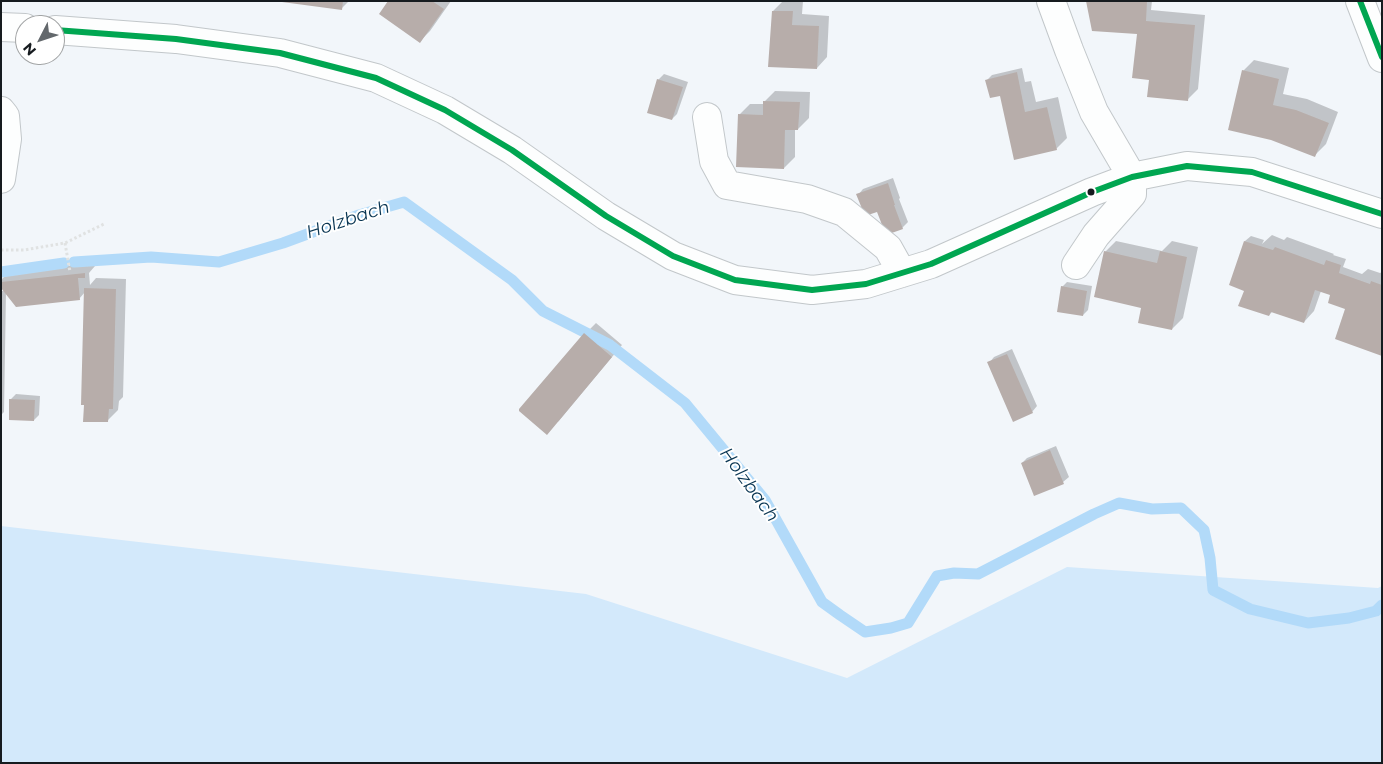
<!DOCTYPE html>
<style>
body{margin:0}
#map{position:relative;width:1383px;height:764px;overflow:hidden;background:#f2f6fa;font-family:Montserrat,sans-serif}
canvas{display:block}
.frame{position:absolute;inset:0;border:2px solid #161b1f;pointer-events:none}
.north{position:absolute;left:15px;top:15px;width:50px;height:50px;box-sizing:border-box;background:#fff;border:1px solid #a2a4a5;border-radius:50%;rotate:229deg;font-size:14px;font-weight:700;line-height:20px;text-align:center;color:#161b1f}
.north::after{content:'';display:block;margin:auto;width:18px;height:22px;background:#63686c;clip-path:polygon(50% 0,100% 100%,50% 72%,0 100%)}
</style>
<div id="map">
<canvas width="1383" height="764"></canvas>
<div class="frame"></div>
<div class="north">N</div>
</div>
<script>
const context = document.querySelector('canvas').getContext('2d');
context.lineJoin = 'round';
function fillPath(path, color) {
  context.fillStyle = color;
  context.fill(path, 'evenodd');
}
function poly(rows) {
  const path = new Path2D();
  for (const r of rows) {
    path.moveTo(r[0], r[1]);
    for (let i = 2; i < r.length; i += 2) path.lineTo(r[i], r[i + 1]);
  }
  return path;
}
function strokePath(path, color, width, dash) {
  context.strokeStyle = color;
  context.lineWidth = width;
  context.lineCap = dash ? 'butt' : 'round';
  context.setLineDash(dash || []);
  context.stroke(path);
}
function write(font, color, halo, rows, align = 'center') {
  context.font = font + ' Montserrat,sans-serif';
  context.lineWidth = 4;
  context.setLineDash([]);
  context.textBaseline = 'middle';
  context.strokeStyle = halo;
  context.fillStyle = color;
  for (const [text, x, y, turn = 0] of rows) {
    context.save();
    context.translate(x, y);
    context.rotate((+turn || 0) * Math.PI / 180);
    context.textAlign = isNaN(turn) ? turn : align;
    if (halo) context.strokeText(text, 0, 0);
    context.fillText(text, 0, 0);
    context.restore();
  }
}
const green = poly([
 [1,526,586,594,847,678,1067,567,1378,588,1382,586,1382,763,1,763]
]);
const shadow = poly([
 [282,1,349,1,341,9],
 [389,1,451,1,430,31,420,41],
 [783,1,803,1,802,14,829,16,827,57,817,68,773,11],
 [1088,1,1152,1,1151,10,1205,15,1198,89,1187,100,1150,79,1138,33],
 [1254,60,1289,68,1283,94,1307,99,1338,112,1326,144,1315,155,1243,71],
 [1022,68,1025,82,1031,81,1036,102,1058,97,1067,138,1056,149,1002,96,987,80,992,75],
 [664,74,688,82,677,114,672,119,658,80],
 [775,91,810,92,809,118,798,129,795,129,795,157,784,168,739,115,750,104,764,104,764,102],
 [893,178,900,198,899,199,908,222,902,228,858,195,863,189],
 [1272,235,1284,240,1287,237,1334,254,1333,255,1346,259,1343,267,1362,274,1368,269,1380,273,1382,272,1382,355,1348,304,1332,295,1321,291,1314,311,1304,322,1273,311,1269,315,1247,286,1230,285,1245,241,1251,236,1264,240,1262,244],
 [1116,241,1162,251,1172,241,1198,247,1183,318,1172,329,1142,307,1105,252],
 [95,263,95,266,89,273,90,285,96,278,126,279,123,397,119,401,118,410,107,421,85,292,79,299,6,292,4,412,1,415,1,291,5,291,1,286,1,280,9,272],
 [1067,282,1092,286,1088,310,1083,315,1062,287],
 [596,323,622,345,558,422,585,334],
 [1012,349,1037,406,1032,412,989,363,994,357],
 [16,394,40,396,39,415,34,420,10,400],
 [1056,446,1069,477,1063,482,1035,494,1022,463,1027,458]
]);
const stream = poly([
 [74,262,151,257,219,262,283,243,359,215,404,202,512,280,543,311,610,345,685,403,765,500,822,602,840,615,865,632,891,628,908,623,937,576,954,573,978,574,1094,514,1119,503,1152,509,1181,508,1204,530,1210,558,1213,590,1250,609,1308,623,1349,618,1376,611,1382,605],
 [1,272,64,263]
]);
const building = poly([
 [282,1,343,1,342,10,282,2],
 [388,1,432,1,444,9,420,43,379,14],
 [1086,1,1147,2,1146,21,1195,25,1188,101,1147,97,1149,80,1132,78,1137,34,1092,31],
 [772,11,793,11,792,25,819,26,817,69,768,67],
 [1242,70,1279,79,1273,105,1296,110,1329,123,1315,157,1271,140,1228,130],
 [1017,72,1025,112,1047,107,1057,150,1014,160,1000,96,990,98,985,80],
 [657,79,683,87,672,120,647,113],
 [763,101,800,102,798,130,785,130,784,169,736,167,738,114,763,115],
 [888,183,895,205,894,205,903,229,886,235,877,212,865,216,856,194],
 [1244,241,1273,250,1275,247,1324,265,1326,260,1341,265,1339,273,1370,284,1371,281,1382,285,1382,356,1335,339,1345,309,1328,303,1330,295,1315,290,1304,323,1271,312,1269,316,1238,306,1244,291,1229,285],
 [1104,251,1157,263,1160,251,1187,257,1172,330,1138,323,1141,308,1094,297],
 [85,273,85,278,78,278,80,300,16,307,1,288,1,282],
 [1061,286,1087,291,1083,316,1057,312],
 [84,288,116,289,113,409,109,409,108,422,83,422,84,405,81,405],
 [584,333,612,357,547,435,519,411,519,409],
 [1007,354,1033,413,1013,422,987,362],
 [9,399,35,400,34,421,9,420],
 [1050,450,1064,484,1034,496,1021,463]
]);
const path = poly([
 [65,243,70,272],
 [1,250,24,250,65,243,104,224]
]);
const minor = poly([
 [1051,1,1069,50,1094,112,1132,177,1132,194,1096,235,1076,265],
 [1360,1,1382,58],
 [1,27,25,28],
 [55,30,176,39,280,53,376,78,445,110,512,150,606,216,673,256,735,280,812,290,866,284,931,264,1092,192,1132,177,1187,166,1252,172,1382,214],
 [1,111,5,116,7,139,1,179],
 [707,117,714,161,727,185,807,199,844,212,888,248,902,273]
]);
const bus1 = poly([
 [1360,1,1382,57],
 [55,30,176,39,280,53,376,78,445,110,512,150,606,216,673,256,735,280,812,290,866,284,931,264,1092,192,1132,177,1187,166,1252,172,1382,214]
]);
const markers = [
 [1091,192,4.5,"#161b1f"]
];
const waterNames = [
 ["Holzbach",348,220,-18],
 ["Holzbach",749,485,54]
];
fillPath(green, '#d3e9fb');
fillPath(shadow, '#0003');
strokePath(stream, '#b2daf9', 11);
fillPath(building, '#b7adaa');
strokePath(minor, '#c2c7ca', 30);
strokePath(path, '#e0e2e2', 3, [2.5, 2.5]);
strokePath(minor, '#fdfefe', 28);
strokePath(bus1, '#00a651', 6);
for (const [x, y, r, color] of markers) {
  const dot = new Path2D();
  dot.arc(x, y, r, 0, 2 * Math.PI);
  context.fillStyle = color;
  context.fill(dot);
  strokePath(dot, '#fff', 2);
}
write('italic 18px', '#093552', '#fff', waterNames);
</script>
